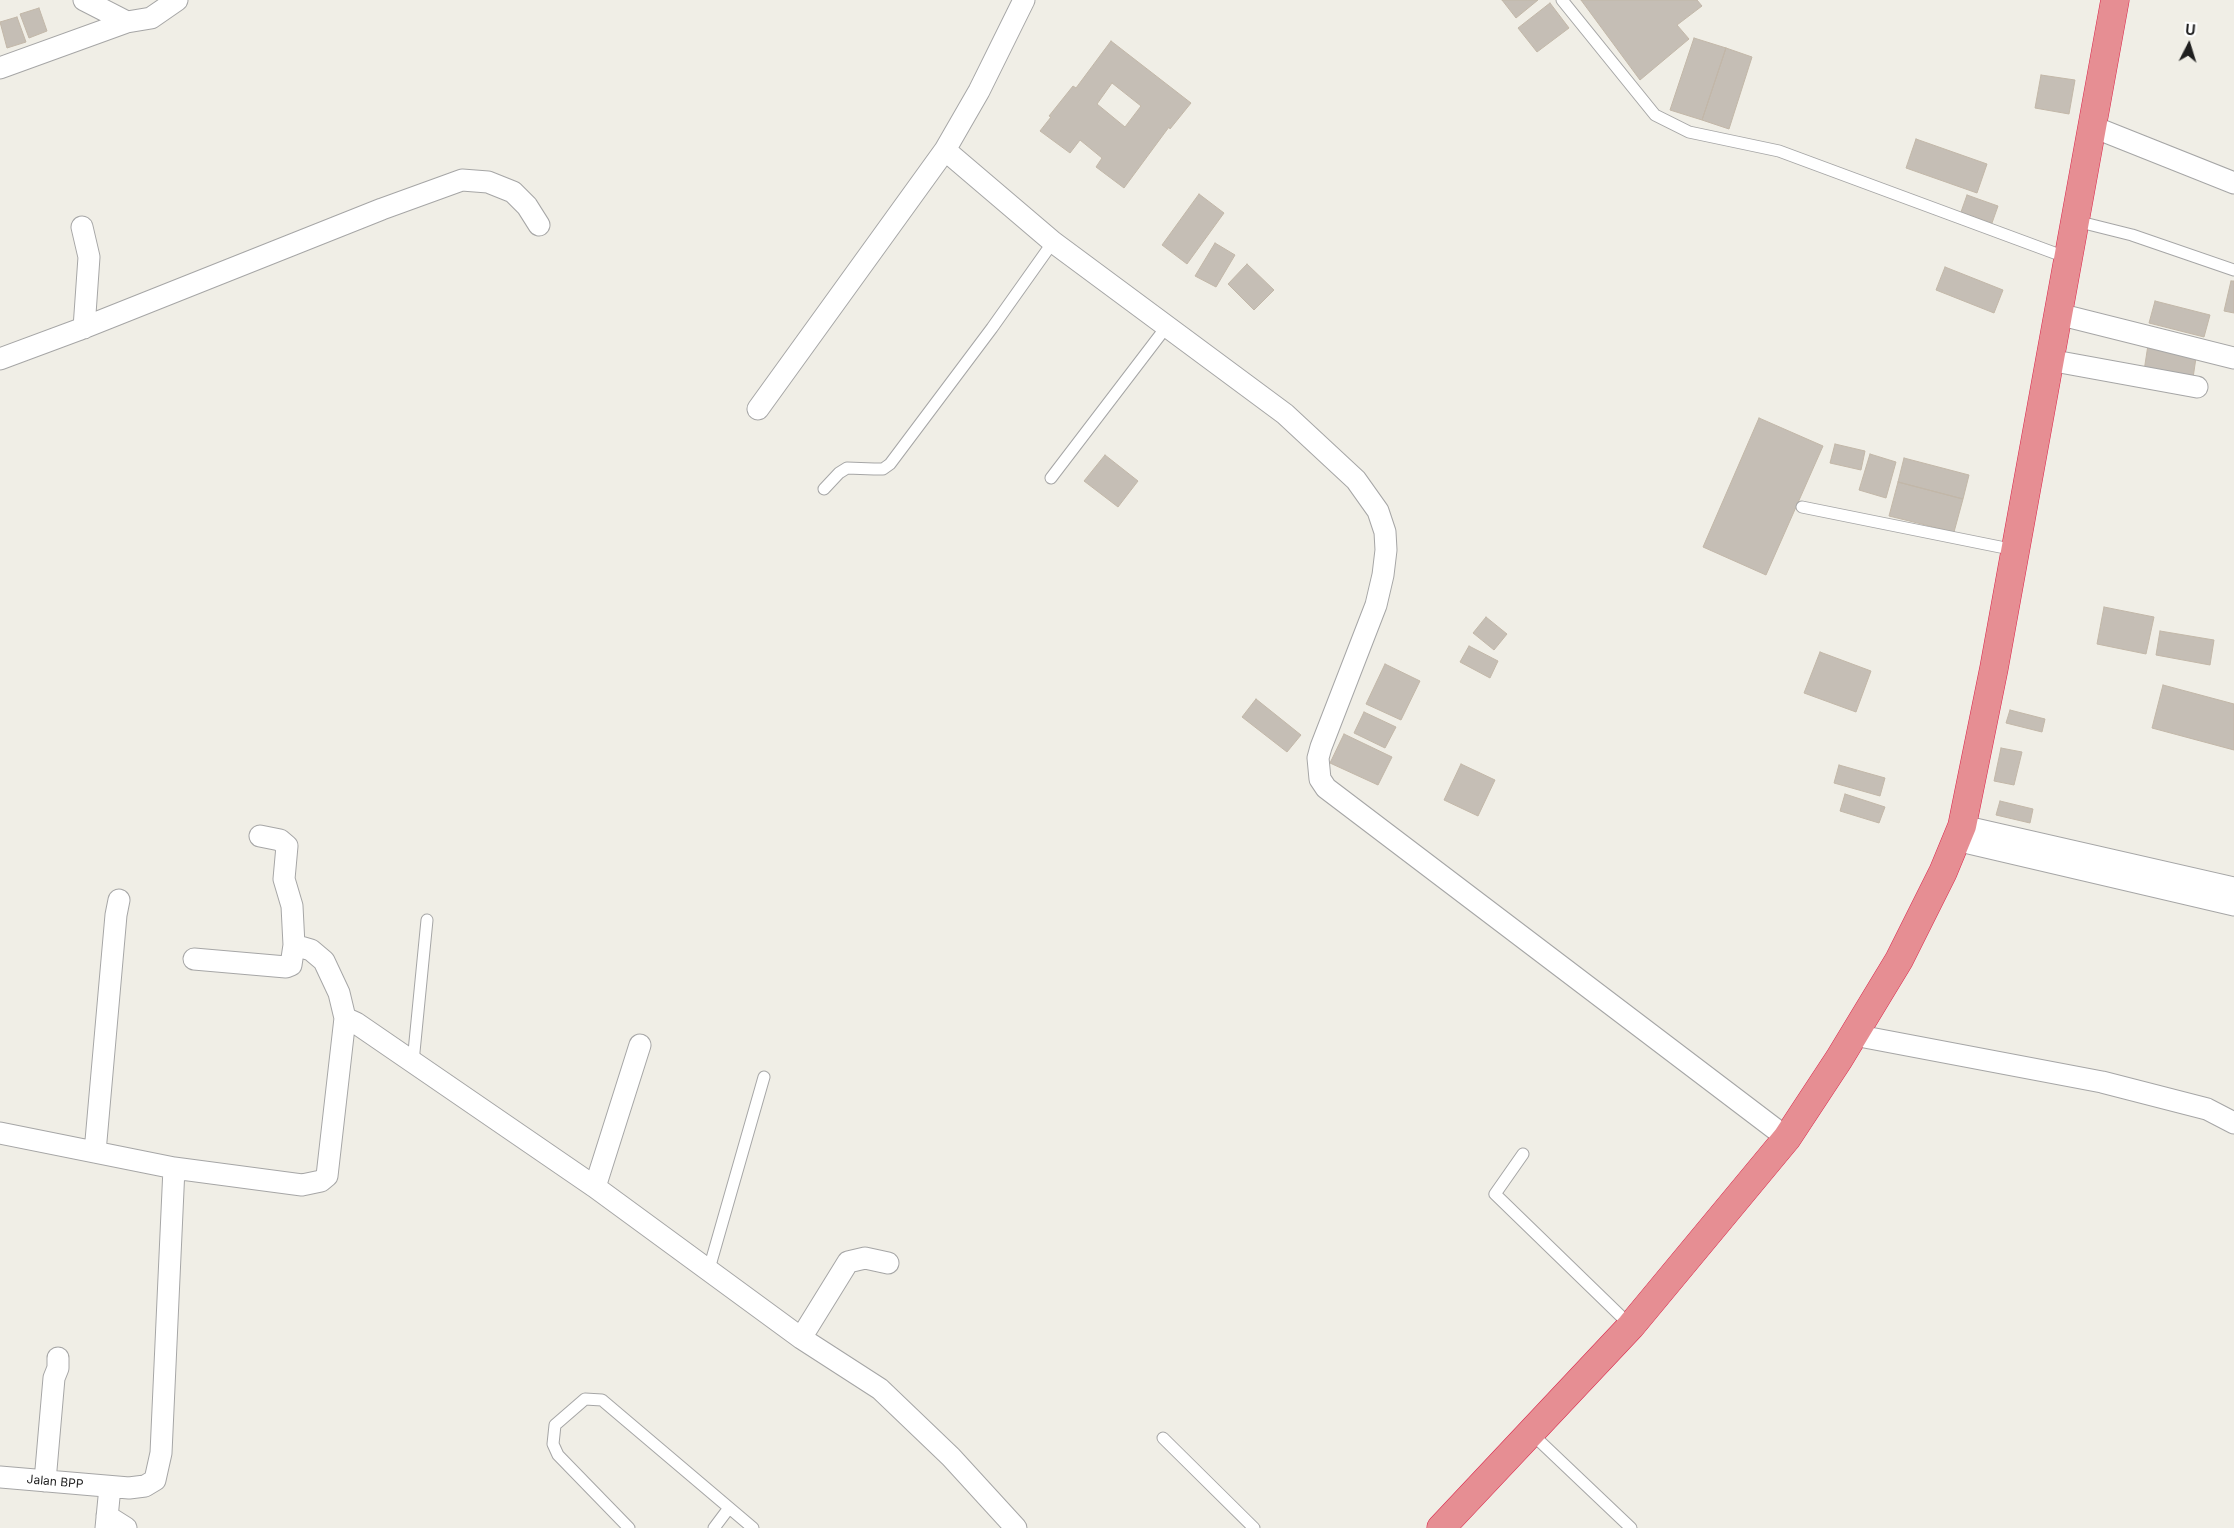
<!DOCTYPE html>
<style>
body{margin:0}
#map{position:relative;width:2234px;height:1528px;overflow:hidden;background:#f0eee6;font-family:Inter,sans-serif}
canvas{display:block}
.north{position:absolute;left:2164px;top:20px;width:50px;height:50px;-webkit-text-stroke:4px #fff;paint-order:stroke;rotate:5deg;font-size:14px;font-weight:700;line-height:20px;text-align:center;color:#1f1f1f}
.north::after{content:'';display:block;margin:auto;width:18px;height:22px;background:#1f1f1f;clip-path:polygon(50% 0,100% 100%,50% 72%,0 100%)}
</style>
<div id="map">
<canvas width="2234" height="1528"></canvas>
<div class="north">U</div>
</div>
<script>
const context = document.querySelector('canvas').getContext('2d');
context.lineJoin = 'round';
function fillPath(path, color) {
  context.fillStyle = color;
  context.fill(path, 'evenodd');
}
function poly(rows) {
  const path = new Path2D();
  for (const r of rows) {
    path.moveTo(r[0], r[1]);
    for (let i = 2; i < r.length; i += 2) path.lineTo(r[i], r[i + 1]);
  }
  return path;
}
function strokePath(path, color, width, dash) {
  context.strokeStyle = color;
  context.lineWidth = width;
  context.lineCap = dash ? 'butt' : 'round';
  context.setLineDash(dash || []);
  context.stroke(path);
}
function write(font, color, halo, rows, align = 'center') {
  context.font = font + ' Inter,sans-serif';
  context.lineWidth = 4;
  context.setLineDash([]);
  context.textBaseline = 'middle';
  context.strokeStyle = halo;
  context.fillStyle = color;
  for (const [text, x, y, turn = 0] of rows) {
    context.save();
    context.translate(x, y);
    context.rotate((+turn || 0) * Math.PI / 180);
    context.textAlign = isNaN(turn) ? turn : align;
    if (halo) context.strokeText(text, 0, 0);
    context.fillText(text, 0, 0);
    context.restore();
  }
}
const building = poly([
 [1502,0,1538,0,1516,18,1502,0],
 [1581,0,1697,0,1702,6,1677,25,1689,39,1640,80,1581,0],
 [1550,3,1569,28,1537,52,1518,28,1550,3],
 [39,8,47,31,29,38,20,14,39,8],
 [17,17,26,42,7,48,0,22,17,17],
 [1694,38,1726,48,1702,120,1670,110,1694,38],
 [1111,41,1191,103,1170,129,1169,127,1124,188,1096,167,1102,158,1080,140,1070,153,1040,131,1051,117,1049,116,1073,86,1076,88,1111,41],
 [1112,83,1141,106,1125,127,1097,104,1112,83],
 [1726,48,1752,57,1729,129,1702,120,1726,48],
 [2041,75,2075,80,2069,114,2035,108,2041,75],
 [1916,139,1987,164,1977,193,1906,168,1916,139],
 [1199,194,1224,213,1187,264,1162,245,1199,194],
 [1967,195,1998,206,1992,223,1961,212,1967,195],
 [1215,243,1235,255,1216,287,1195,276,1215,243],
 [1247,264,1274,290,1254,310,1228,284,1247,264],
 [1945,267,2003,290,1994,313,1936,290,1945,267],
 [2231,281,2234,281,2234,313,2224,311,2231,281],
 [2155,301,2210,315,2204,337,2149,323,2155,301],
 [2148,345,2197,351,2193,378,2144,371,2148,345],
 [1759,418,1823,446,1766,575,1703,547,1759,418],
 [1835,444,1865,451,1861,470,1830,463,1835,444],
 [1870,454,1896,462,1886,498,1859,490,1870,454],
 [1105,455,1138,481,1118,507,1084,481,1105,455],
 [1904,458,1969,475,1963,499,1898,482,1904,458],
 [1898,482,1963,499,1954,532,1889,516,1898,482],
 [2104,607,2154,617,2146,654,2097,644,2104,607],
 [1486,617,1507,634,1494,650,1473,633,1486,617],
 [2160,631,2214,640,2210,665,2156,655,2160,631],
 [1469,646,1498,661,1490,678,1460,662,1469,646],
 [1820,652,1871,671,1856,712,1804,693,1820,652],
 [1385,664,1420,681,1401,720,1366,704,1385,664],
 [2163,685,2234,704,2234,750,2152,728,2163,685],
 [1256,699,1301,735,1287,752,1242,717,1256,699],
 [2010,710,2045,719,2042,732,2006,723,2010,710],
 [1364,712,1396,727,1385,748,1354,733,1364,712],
 [1344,734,1392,757,1378,785,1330,763,1344,734],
 [2001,748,2022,752,2014,785,1994,781,2001,748],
 [1461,764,1495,780,1478,816,1444,800,1461,764],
 [1839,765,1885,778,1880,796,1834,783,1839,765],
 [1845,794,1885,807,1879,823,1840,811,1845,794],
 [2000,801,2033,809,2030,823,1996,815,2000,801]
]);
const lane = poly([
 [1562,0,1655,115,1689,132,1779,151,2068,258],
 [2076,221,2132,235,2234,270],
 [1051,478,1167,326],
 [824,489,839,473,847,468,874,469,883,469,890,464,992,328,1053,242],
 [1802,507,2015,550],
 [413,1062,427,920],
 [1523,1154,1495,1194,1631,1326],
 [709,1269,764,1077],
 [1531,1433,1631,1528],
 [1163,1438,1254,1528],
 [629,1528,558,1455,553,1444,555,1425,585,1399,602,1400,753,1528],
 [714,1528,729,1508]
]);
const street = poly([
 [84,0,127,22,151,18,177,0],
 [1024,0,979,91,945,150,1053,242,1285,414,1356,480,1378,511,1385,532,1386,550,1383,575,1376,605,1321,747,1318,758,1320,779,1326,788,1787,1138],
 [0,68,127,22],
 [2091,126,2234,183],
 [82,227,89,257,84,328],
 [2058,314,2234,358],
 [0,359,78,330,382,209,462,180,488,182,513,192,527,206,539,225],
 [2049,360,2197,387],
 [758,409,945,150],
 [1962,826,2234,888],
 [1956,840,2234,905],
 [194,959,286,967,291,965,294,945,292,906,284,879,287,846,280,840,260,836],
 [345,1018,356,1023,595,1187,801,1338,880,1389,951,1457,1016,1528],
 [1854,1035,2102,1082,2207,1109,2234,1123],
 [0,1133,174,1168],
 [95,1152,116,915,119,900],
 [595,1187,640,1045],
 [801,1338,848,1262,865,1258,888,1263],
 [0,1477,129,1488,145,1486,155,1480,161,1453,174,1168,302,1185,321,1181,327,1176,345,1018,339,993,324,961,311,950,294,945],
 [45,1481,54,1378,58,1368,58,1358],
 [107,1516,126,1528],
 [106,1528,110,1487]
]);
const highway = poly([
 [1441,1528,1631,1326,1787,1138,1839,1059,1899,960,1943,872,1962,826,1994,668,2115,0]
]);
const streetNames = [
 ["Jalan BPP",55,1482,5]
];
fillPath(building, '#c5beb5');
strokePath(building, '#c2b7a8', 1);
strokePath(lane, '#a6a6a6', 13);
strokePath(street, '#a6a6a6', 23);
strokePath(highway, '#da274c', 29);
strokePath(lane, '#fff', 11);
strokePath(street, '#fff', 21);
strokePath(highway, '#e68e93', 28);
write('12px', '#1f1f1f', '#fff', streetNames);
</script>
